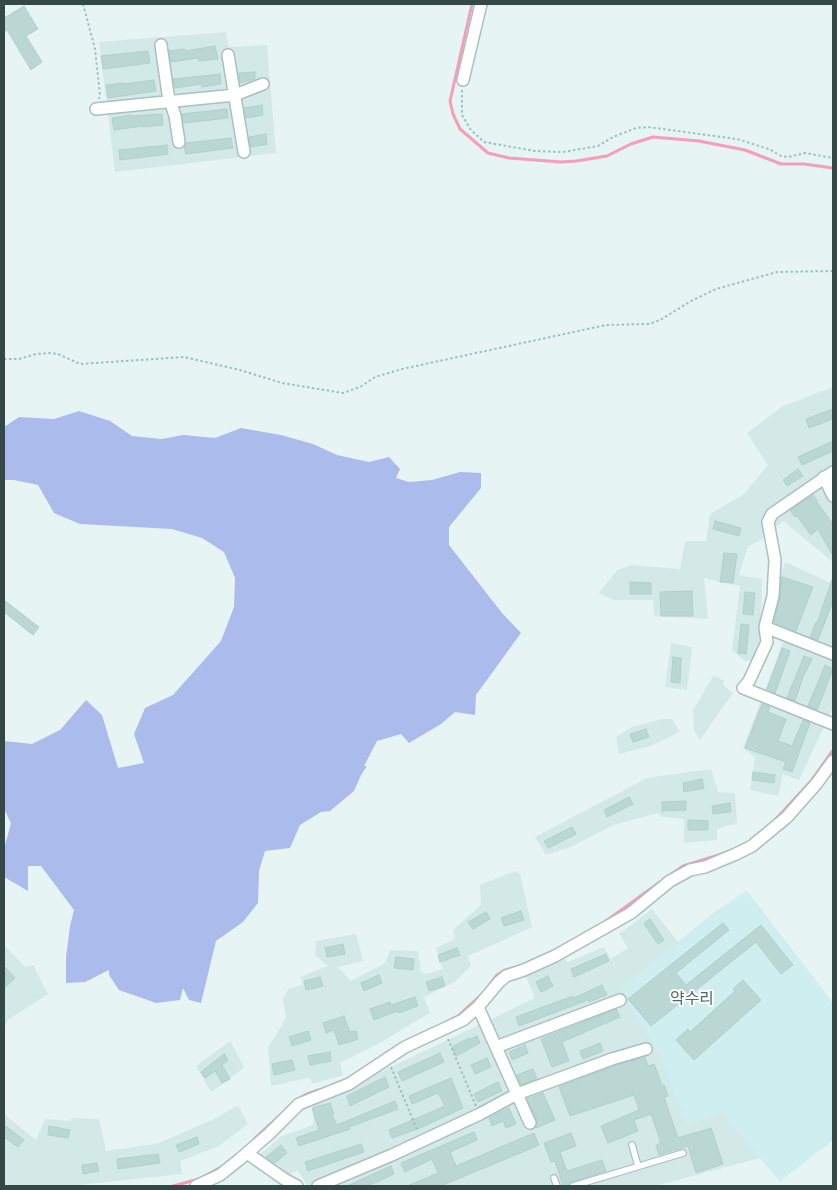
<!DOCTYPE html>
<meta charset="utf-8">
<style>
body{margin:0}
#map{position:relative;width:837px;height:1190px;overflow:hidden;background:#e6f4f4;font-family:Overpass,sans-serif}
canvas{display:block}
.frame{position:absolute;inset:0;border:5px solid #344846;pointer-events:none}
</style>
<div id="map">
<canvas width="837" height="1190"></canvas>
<div class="frame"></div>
</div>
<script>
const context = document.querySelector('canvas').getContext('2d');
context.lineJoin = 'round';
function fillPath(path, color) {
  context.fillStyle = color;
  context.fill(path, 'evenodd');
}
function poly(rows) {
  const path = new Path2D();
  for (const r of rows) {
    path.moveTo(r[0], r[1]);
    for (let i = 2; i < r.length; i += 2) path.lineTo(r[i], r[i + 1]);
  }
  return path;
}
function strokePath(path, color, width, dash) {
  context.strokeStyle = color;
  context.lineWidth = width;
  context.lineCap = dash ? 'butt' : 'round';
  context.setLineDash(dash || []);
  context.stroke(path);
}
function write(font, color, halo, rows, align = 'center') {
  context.font = font + ' Overpass,"Noto Sans KR",sans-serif';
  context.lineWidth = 4;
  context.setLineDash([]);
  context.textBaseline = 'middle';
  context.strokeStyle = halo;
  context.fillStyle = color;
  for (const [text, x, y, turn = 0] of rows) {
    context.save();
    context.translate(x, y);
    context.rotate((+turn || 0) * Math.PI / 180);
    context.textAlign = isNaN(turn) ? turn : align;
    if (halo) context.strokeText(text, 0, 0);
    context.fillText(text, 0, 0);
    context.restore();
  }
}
const residential = poly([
 [226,32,229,47,267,45,276,153,115,172,99,42],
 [833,387,833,562,783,521,761,540,748,546,739,575,762,579,761,631,756,660,745,661,732,650,740,586,704,578,708,619,654,616,653,600,613,600,599,593,617,570,631,565,680,569,685,541,706,541,710,514,744,494,768,465,747,433,783,406],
 [785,562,833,584,833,707,799,780,783,774,778,796,750,790,755,757,743,748,787,632,767,624],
 [671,643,692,647,687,690,665,687],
 [714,675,724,681,723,685,733,693,700,740,694,730,693,710],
 [662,719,672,719,680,732,651,746,619,754,616,737,632,727],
 [711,769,718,792,735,793,737,823,717,829,717,840,684,843,684,819,662,817,658,813,613,825,571,847,546,855,535,837,647,778],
 [515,871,520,874,532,927,468,956,471,966,455,982,424,997,430,1013,376,1045,340,1063,343,1075,313,1084,309,1078,271,1086,268,1048,286,1018,283,1000,288,989,303,985,300,977,328,966,315,955,316,941,356,934,363,961,338,967,351,981,385,963,390,950,418,951,421,972,426,974,443,969,436,948,455,939,453,930,481,905,480,885],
 [747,891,833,1003,833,1140,780,1181,760,1158,655,1186,307,1186,298,1170,286,1176,259,1155,282,1136,313,1125,313,1102,343,1090,535,998,525,974,562,955,568,962,604,947,611,959,628,948,619,934,652,909,678,942,719,909],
 [4,945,25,967,33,965,48,994,8,1020,4,1028],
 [230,1041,244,1067,230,1079,211,1092,196,1066],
 [238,1105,248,1124,219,1146,180,1161,182,1174,69,1186,4,1186,4,1114,36,1140,45,1119,69,1121,72,1118,99,1119,106,1151,156,1144,214,1119]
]);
const education = poly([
 [747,891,833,1003,833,1140,780,1181,721,1112,687,1126,658,1051,619,989,719,909]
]);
const green = poly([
 [79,411,110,421,132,436,162,439,183,435,215,438,241,428,281,435,313,444,337,455,369,462,389,457,400,469,396,478,409,482,432,480,460,472,481,473,481,488,449,527,449,545,502,613,521,633,476,695,475,715,455,712,441,724,409,743,401,734,377,741,364,766,367,766,361,775,354,791,330,811,321,812,300,825,290,848,265,851,259,871,258,903,243,922,216,941,201,1003,189,1000,183,988,180,1000,156,1003,119,990,109,975,109,970,85,982,66,983,66,957,70,926,74,910,41,866,28,866,28,891,4,877,4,849,11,823,4,809,4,741,32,744,60,730,86,700,102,715,118,768,144,763,134,734,145,708,173,695,221,641,234,607,235,578,224,552,202,538,172,529,80,524,54,513,38,485,14,480,4,480,4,427,19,417,54,419]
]);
const stream = poly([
 [472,4,450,101,453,114,460,129,488,153,509,158,561,162,576,161,607,156,631,144,653,137,699,141,745,150,781,164,804,164,833,168],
 [775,820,811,781,833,750],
 [673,873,683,866,725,853],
 [606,921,660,882],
 [488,987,497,975,505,970,514,968],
 [448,1021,458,1016,482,994],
 [386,1053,402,1043],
 [301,1098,305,1095,318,1090],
 [254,1139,279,1116],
 [173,1186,199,1179,223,1166]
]);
const building = poly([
 [24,6,38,29,26,36,42,62,31,70,7,30,4,32,4,18,24,6],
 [215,46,218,59,199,61,198,58,171,62,169,51,185,49,185,51,215,46],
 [148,51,150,63,103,69,101,56,148,51],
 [255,72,255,79,240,83,239,73,255,72],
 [220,74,221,84,202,87,201,84,175,88,173,79,220,74],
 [154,80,156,91,108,98,106,85,124,83,125,84,154,80],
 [262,105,263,115,246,118,244,108,262,105],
 [227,109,228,118,184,123,182,114,227,109],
 [162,114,163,125,143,127,143,126,114,130,112,118,131,115,131,116,162,114],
 [266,134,267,144,251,147,249,137,266,134],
 [231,138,233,148,186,154,184,147,186,143,231,138],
 [167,145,168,154,120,160,119,150,167,145],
 [833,409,833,419,809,428,806,419,833,409],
 [833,441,833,451,802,465,798,457,833,441],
 [798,469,803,476,787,486,783,480,798,469],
 [813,495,817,500,816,501,833,524,833,556,818,529,811,535,797,516,795,517,790,510,813,495],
 [715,521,741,528,739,536,713,529,715,521],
 [724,553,737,554,733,583,720,582,724,553],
 [782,577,813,587,796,631,774,622,780,598,782,577],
 [832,580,833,601,818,640,810,637,816,622,817,623,832,580],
 [630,582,651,583,651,594,630,594,630,582],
 [692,591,693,616,661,616,660,592,692,591],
 [745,592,755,593,753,615,743,614,745,592],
 [4,600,39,627,33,635,4,612,4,600],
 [741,624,749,625,746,654,738,653,741,624],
 [782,648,790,651,775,693,767,689,782,648],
 [804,656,812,659,803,677,795,701,787,698,804,656],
 [673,657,681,658,680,683,671,682,673,657],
 [825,665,833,669,817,710,808,706,825,665],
 [762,704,770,707,768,712,786,719,778,741,792,746,803,720,810,723,792,772,783,769,786,762,745,748,762,704],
 [646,729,649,737,633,742,630,734,646,729],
 [753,772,775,775,774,783,752,780,753,772],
 [702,779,704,788,684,792,683,783,702,779],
 [629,797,633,804,607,817,604,810,629,797],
 [686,801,686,810,662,811,662,802,686,801],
 [730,803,731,812,713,814,712,806,730,803],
 [688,820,708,821,708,830,688,830,688,820],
 [572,827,576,834,548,848,544,841,572,827],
 [521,911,524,920,504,926,501,918,521,911],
 [486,912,490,919,473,929,468,922,486,912],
 [650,919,664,940,658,944,644,924,650,919],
 [723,923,729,930,676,973,686,985,761,925,793,965,781,974,756,942,651,1026,628,999,723,923],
 [343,944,345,954,327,957,325,948,343,944],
 [457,948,460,955,440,962,438,955,457,948],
 [606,954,609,961,574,977,571,969,606,954],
 [396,957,414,959,413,970,394,968,396,957],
 [4,966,15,978,4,988,4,966],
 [379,975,382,983,364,991,361,983,379,975],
 [548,976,553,986,541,992,536,982,548,976],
 [320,977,323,986,306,990,304,981,320,977],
 [442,977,445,986,429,991,426,982,442,977],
 [743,980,761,1000,694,1060,676,1040,688,1029,690,1032,735,991,733,989,743,980],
 [602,985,607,995,589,1002,588,1000,519,1026,516,1017,573,996,574,998,602,985],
 [415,997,418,1006,399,1013,398,1011,374,1020,370,1009,390,1002,391,1005,415,997],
 [616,1009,620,1017,562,1042,569,1061,552,1067,541,1039,616,1009],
 [344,1016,350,1032,356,1031,358,1039,339,1045,334,1030,326,1033,323,1023,344,1016],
 [308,1031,311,1040,292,1046,289,1037,308,1031],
 [477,1036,480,1043,456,1056,452,1047,469,1038,470,1039,477,1036],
 [600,1043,603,1051,583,1059,580,1051,600,1043],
 [525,1045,528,1053,512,1060,509,1052,525,1045],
 [330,1052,331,1061,310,1065,308,1056,330,1052],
 [440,1053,444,1062,402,1081,398,1072,440,1053],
 [224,1054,228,1060,222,1065,230,1079,222,1083,215,1071,205,1078,201,1072,224,1054],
 [645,1057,648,1066,654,1064,662,1085,664,1085,668,1096,664,1097,678,1138,711,1128,723,1164,696,1173,688,1146,659,1155,656,1145,661,1143,651,1114,634,1120,638,1131,608,1143,601,1126,639,1110,634,1095,570,1116,559,1087,614,1066,645,1057],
 [487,1058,491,1067,475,1074,471,1065,487,1058],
 [292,1060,295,1070,274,1075,272,1064,292,1060],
 [533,1069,537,1079,521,1085,517,1075,533,1069],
 [385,1077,389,1087,350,1106,347,1096,385,1077],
 [451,1078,463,1108,420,1128,392,1138,389,1130,445,1106,438,1093,412,1104,409,1096,451,1078],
 [498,1082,502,1091,478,1102,474,1094,498,1082],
 [543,1093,555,1120,536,1128,537,1120,527,1099,543,1093],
 [395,1101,398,1109,349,1127,350,1129,299,1146,296,1138,319,1130,312,1108,330,1103,334,1114,332,1115,337,1125,395,1101],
 [509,1108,516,1124,506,1128,503,1121,492,1126,489,1118,509,1108],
 [4,1125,24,1140,18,1147,4,1137,4,1125],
 [49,1126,70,1130,68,1138,48,1135,49,1126],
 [474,1132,477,1140,450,1152,456,1166,534,1133,539,1145,441,1186,407,1186,438,1173,432,1159,405,1172,401,1163,474,1132],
 [571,1133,576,1146,560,1152,567,1171,602,1160,606,1171,572,1182,568,1186,563,1186,555,1161,551,1162,544,1143,571,1133],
 [197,1137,199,1144,179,1152,176,1145,197,1137],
 [361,1144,364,1152,308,1171,305,1162,361,1144],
 [281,1145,287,1153,275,1163,266,1157,281,1145],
 [158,1154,160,1163,118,1169,117,1159,158,1154],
 [97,1163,99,1171,83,1174,82,1165,97,1163],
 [391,1166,394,1174,377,1182,366,1186,347,1186,391,1166]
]);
const path = poly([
 [83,4,95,49,100,95,99,99],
 [462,90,462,115,471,130,484,142,535,151,563,152,598,146,613,137,636,128,648,127,737,139,769,149,781,156,788,157,805,153,833,158],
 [4,359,19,359,36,354,50,353,58,354,80,364,184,357,240,370,282,383,343,393,360,387,375,377,402,369,606,325,649,324,660,320,691,301,716,289,777,272,833,271],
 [448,1039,476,1106],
 [391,1067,418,1132]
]);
const lane = poly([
 [632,1145,638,1166],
 [554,1178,557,1186],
 [573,1186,683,1153]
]);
const street = poly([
 [161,45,168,94,175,116,179,142],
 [228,55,244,152],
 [463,80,481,4],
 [96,109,235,95,263,84],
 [833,472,772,514,768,522,775,560,773,596,765,627,767,642,749,681,743,688,833,724],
 [824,477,833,496],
 [765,627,833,654],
 [478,1007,530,1123],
 [496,1047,620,1000],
 [247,1153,284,1179,297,1186],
 [196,1186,220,1175,240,1159,269,1134,299,1104,349,1084,405,1047,463,1020,478,1007,499,982,506,976,524,970,555,956,631,913,670,881,690,870,705,867,736,854,752,846,787,817,817,783,833,761],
 [318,1186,392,1155,480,1114,517,1094,612,1059,646,1049]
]);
const quarterNames = [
 ["약수리",692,1001]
];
fillPath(residential, '#d3e9e8');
fillPath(education, '#ceeeef');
fillPath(green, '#abbcec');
strokePath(stream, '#f69db8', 3);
fillPath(building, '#bad7d4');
strokePath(building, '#add2ce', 1);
strokePath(lane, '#a8c0bf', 8);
strokePath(street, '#a8c0bf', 14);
strokePath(path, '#98c3c0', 2, [2.5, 2.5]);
strokePath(lane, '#fff', 5.5);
strokePath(street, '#fff', 11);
write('16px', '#4b6b67', '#fff', quarterNames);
</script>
